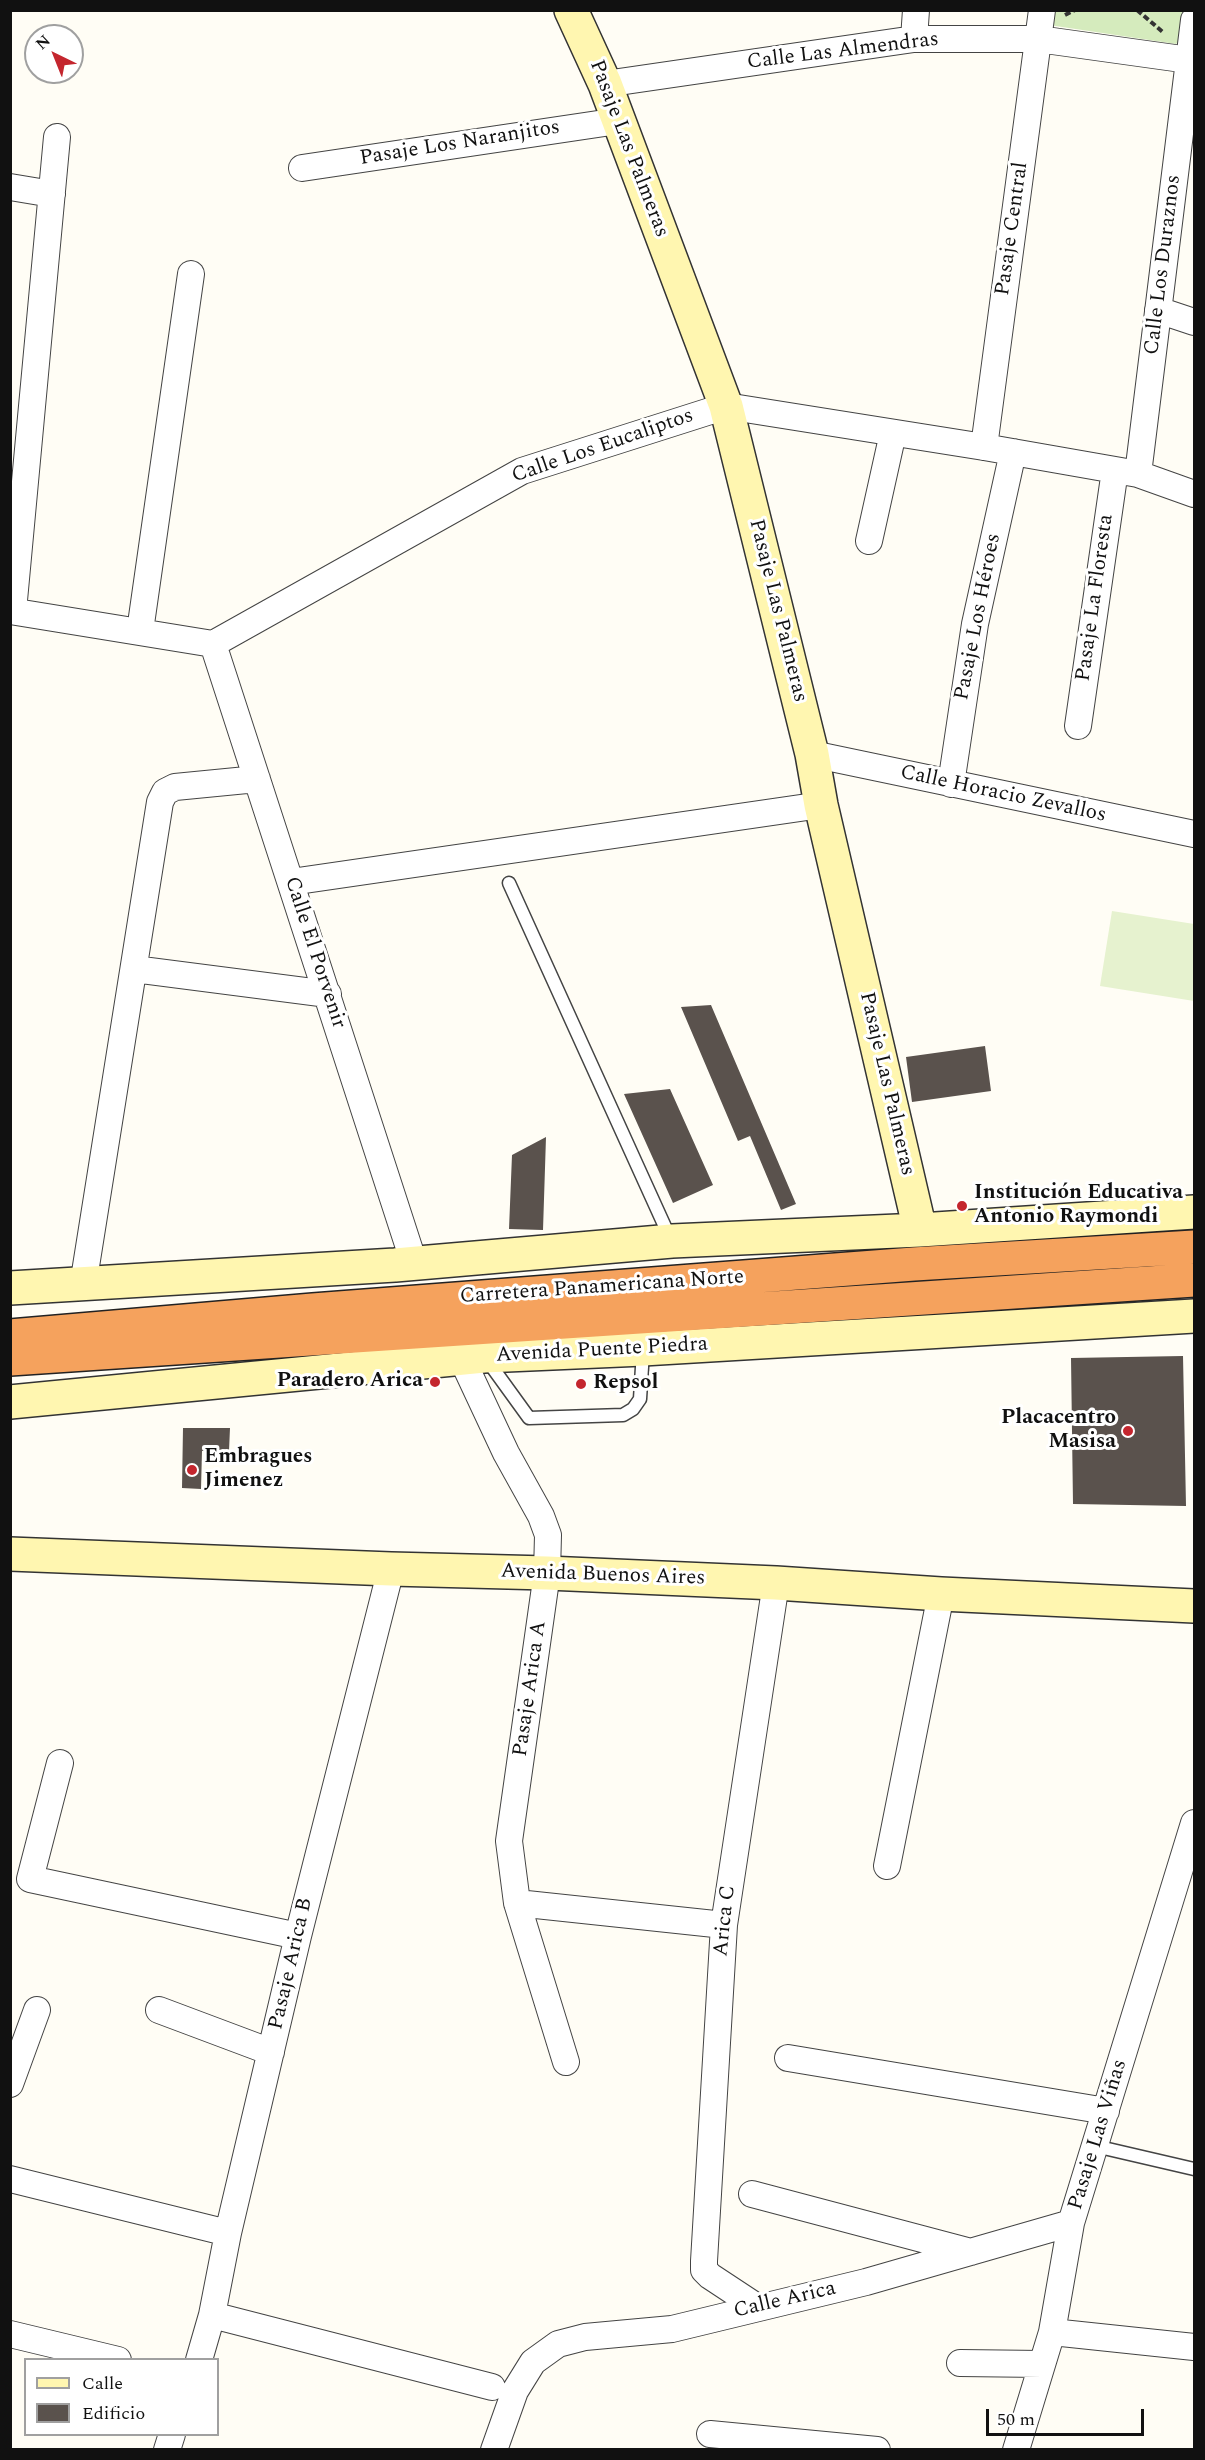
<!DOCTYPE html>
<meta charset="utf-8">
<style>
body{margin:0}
#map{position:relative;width:1205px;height:2460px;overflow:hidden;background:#fffdf5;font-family:Spectral,serif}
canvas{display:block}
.frame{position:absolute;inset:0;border:12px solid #111;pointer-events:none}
.legend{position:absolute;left:24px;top:2358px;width:195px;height:78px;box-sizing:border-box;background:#fff;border:2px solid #a0a0a0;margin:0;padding:8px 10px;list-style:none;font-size:18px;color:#111}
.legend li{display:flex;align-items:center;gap:12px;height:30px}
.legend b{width:30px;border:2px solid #a0a0a0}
.north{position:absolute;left:24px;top:24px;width:60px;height:60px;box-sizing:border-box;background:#fff;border:2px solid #a0a0a0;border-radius:50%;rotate:317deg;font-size:16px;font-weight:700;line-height:24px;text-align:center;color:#111}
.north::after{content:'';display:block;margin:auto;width:21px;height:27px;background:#c4262e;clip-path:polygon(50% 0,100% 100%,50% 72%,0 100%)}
.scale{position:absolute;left:986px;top:2409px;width:158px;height:27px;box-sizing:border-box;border:3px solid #111;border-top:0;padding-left:8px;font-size:18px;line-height:21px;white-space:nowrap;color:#111;-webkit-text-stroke:4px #fff;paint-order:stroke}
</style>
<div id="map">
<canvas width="1205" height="2460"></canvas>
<div class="frame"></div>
<ul class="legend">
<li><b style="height:8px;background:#fff6b0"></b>Calle</li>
<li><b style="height:16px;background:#5a524d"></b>Edificio</li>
</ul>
<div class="north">N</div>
<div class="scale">50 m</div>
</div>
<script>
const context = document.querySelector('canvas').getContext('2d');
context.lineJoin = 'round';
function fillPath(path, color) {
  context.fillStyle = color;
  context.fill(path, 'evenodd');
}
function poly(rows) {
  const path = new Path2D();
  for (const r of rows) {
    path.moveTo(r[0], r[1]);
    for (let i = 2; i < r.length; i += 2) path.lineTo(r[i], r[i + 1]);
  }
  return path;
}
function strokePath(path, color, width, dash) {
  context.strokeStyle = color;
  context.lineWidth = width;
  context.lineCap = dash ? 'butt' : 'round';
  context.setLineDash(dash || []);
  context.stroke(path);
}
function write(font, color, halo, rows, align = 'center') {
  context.font = font + ' Spectral,serif';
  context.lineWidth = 6;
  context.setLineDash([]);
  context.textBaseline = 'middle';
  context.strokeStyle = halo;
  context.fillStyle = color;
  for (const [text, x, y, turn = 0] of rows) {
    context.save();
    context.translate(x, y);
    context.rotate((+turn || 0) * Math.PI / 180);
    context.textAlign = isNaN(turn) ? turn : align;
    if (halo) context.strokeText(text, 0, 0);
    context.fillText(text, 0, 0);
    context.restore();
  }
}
const green = poly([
 [1051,11,1184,11,1179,41,1176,44,1049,25]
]);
const pitch = poly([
 [1112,911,1194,924,1194,1001,1100,986]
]);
const building = poly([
 [711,1005,796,1204,781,1210,750,1136,738,1141,681,1007],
 [985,1046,991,1091,912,1102,906,1057],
 [670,1089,713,1185,673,1203,624,1094],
 [546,1137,543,1230,509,1229,512,1155],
 [1183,1356,1186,1506,1073,1504,1071,1358],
 [183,1428,230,1428,229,1451,202,1451,201,1489,182,1488]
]);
const path = poly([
 [1137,10,1164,33],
 [1065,15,1075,10]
]);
const lane = poly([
 [509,883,671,1240],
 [487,1360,529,1418,623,1415,633,1409,640,1399,643,1351],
 [1095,2146,1194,2169]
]);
const street = poly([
 [914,39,916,10],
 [605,84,914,39,1038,39,1189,60],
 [302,168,618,121],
 [10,187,52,194],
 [1158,310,1194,322],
 [984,447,1042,10],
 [1138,474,1194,20],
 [869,541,893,433],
 [10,611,213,644,522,471,726,406,984,447,1138,474,1194,494],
 [13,611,57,137],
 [140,631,191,274],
 [213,644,414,1263],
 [1078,726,1115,470],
 [812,754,1194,834],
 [951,784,975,624,1013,452],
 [291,882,821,805],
 [134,969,328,994],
 [83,1285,160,802,165,792,175,787,257,779],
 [457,1341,462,1359,506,1453,541,1516,548,1535,547,1573,509,1841,517,1903,566,2062],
 [60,1763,30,1879,298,1936],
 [887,1866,941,1594],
 [517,1903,724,1925],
 [159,2010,271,2052],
 [788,2058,1106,2111],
 [10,2084,37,2010],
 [10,2179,228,2233],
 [752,2194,971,2252],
 [757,2307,710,2276,704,2270,704,2261,724,1925,776,1583],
 [212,2315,492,2387],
 [1052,2332,1194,2347],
 [10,2334,118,2360],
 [199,2360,212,2315,228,2233,298,1936,391,1569],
 [960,2363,1042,2364],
 [710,2434,877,2450],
 [167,2450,172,2434],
 [494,2450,515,2391,533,2362,558,2344,585,2337,672,2329,866,2282,1071,2223],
 [1016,2450,1052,2332,1071,2223,1194,1823]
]);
const secondary = poly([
 [571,10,605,84,726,406,812,754,821,805,920,1230],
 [10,1288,395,1265,672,1241,920,1230,1194,1212],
 [10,1402,484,1356,643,1349,1194,1316],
 [10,1554,391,1569,547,1573,776,1583,941,1594,1194,1606]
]);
const highway = poly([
 [10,1336,313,1310,914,1264,1194,1247],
 [10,1359,1194,1280]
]);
const markers = [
 [962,1206,6,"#c4262e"],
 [435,1382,6,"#c4262e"],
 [581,1384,6,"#c4262e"],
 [1128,1431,6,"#c4262e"],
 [192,1470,6,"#c4262e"]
];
const streetNames = [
 ["Calle Las Almendras",843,52,-7],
 ["Pasaje Los Naranjitos",460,144,-9],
 ["Pasaje Las Palmeras",628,149,69],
 ["Pasaje Central",1013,229,-82],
 ["Calle Los Duraznos",1164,265,-83],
 ["Calle Los Eucaliptos",603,447,-19],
 ["Pasaje La Floresta",1096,598,-82],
 ["Pasaje Las Palmeras",777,611,76],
 ["Pasaje Los Héroes",979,617,-79],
 ["Calle Horacio Zevallos",1003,795,12],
 ["Calle El Porvenir",314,953,72],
 ["Pasaje Las Palmeras",886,1084,77],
 ["Carretera Panamericana Norte",602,1288,-4],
 ["Avenida Puente Piedra",602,1351,-3],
 ["Avenida Buenos Aires",603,1576,2],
 ["Pasaje Arica A",531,1689,-82],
 ["Arica C",726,1921,-84],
 ["Pasaje Arica B",292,1964,-77],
 ["Pasaje Las Viñas",1099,2135,-73],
 ["Calle Arica",785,2301,-13]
];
const poiNames = [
 ["Institución Educativa",974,1194],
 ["Antonio Raymondi",974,1218],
 ["Paradero Arica",423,1382,"right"],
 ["Repsol",593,1384],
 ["Placacentro",1116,1419,"right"],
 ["Masisa",1116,1443,"right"],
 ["Embragues",204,1458],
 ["Jimenez",204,1482]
];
fillPath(green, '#d5ebbd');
fillPath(pitch, '#e6f2cf');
fillPath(building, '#5a524d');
strokePath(lane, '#444', 15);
strokePath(street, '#444', 28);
strokePath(secondary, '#333', 36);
strokePath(highway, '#222', 36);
strokePath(path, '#333', 4, [6, 3]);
strokePath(lane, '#fff', 12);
strokePath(street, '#fff', 26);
strokePath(secondary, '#fff6b0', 33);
strokePath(highway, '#f5a25d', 33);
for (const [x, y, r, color] of markers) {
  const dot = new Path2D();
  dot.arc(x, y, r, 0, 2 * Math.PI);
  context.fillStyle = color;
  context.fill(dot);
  strokePath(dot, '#fff', 2);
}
write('21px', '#111', '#fff', streetNames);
write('bold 21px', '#111', '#fff', poiNames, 'left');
</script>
